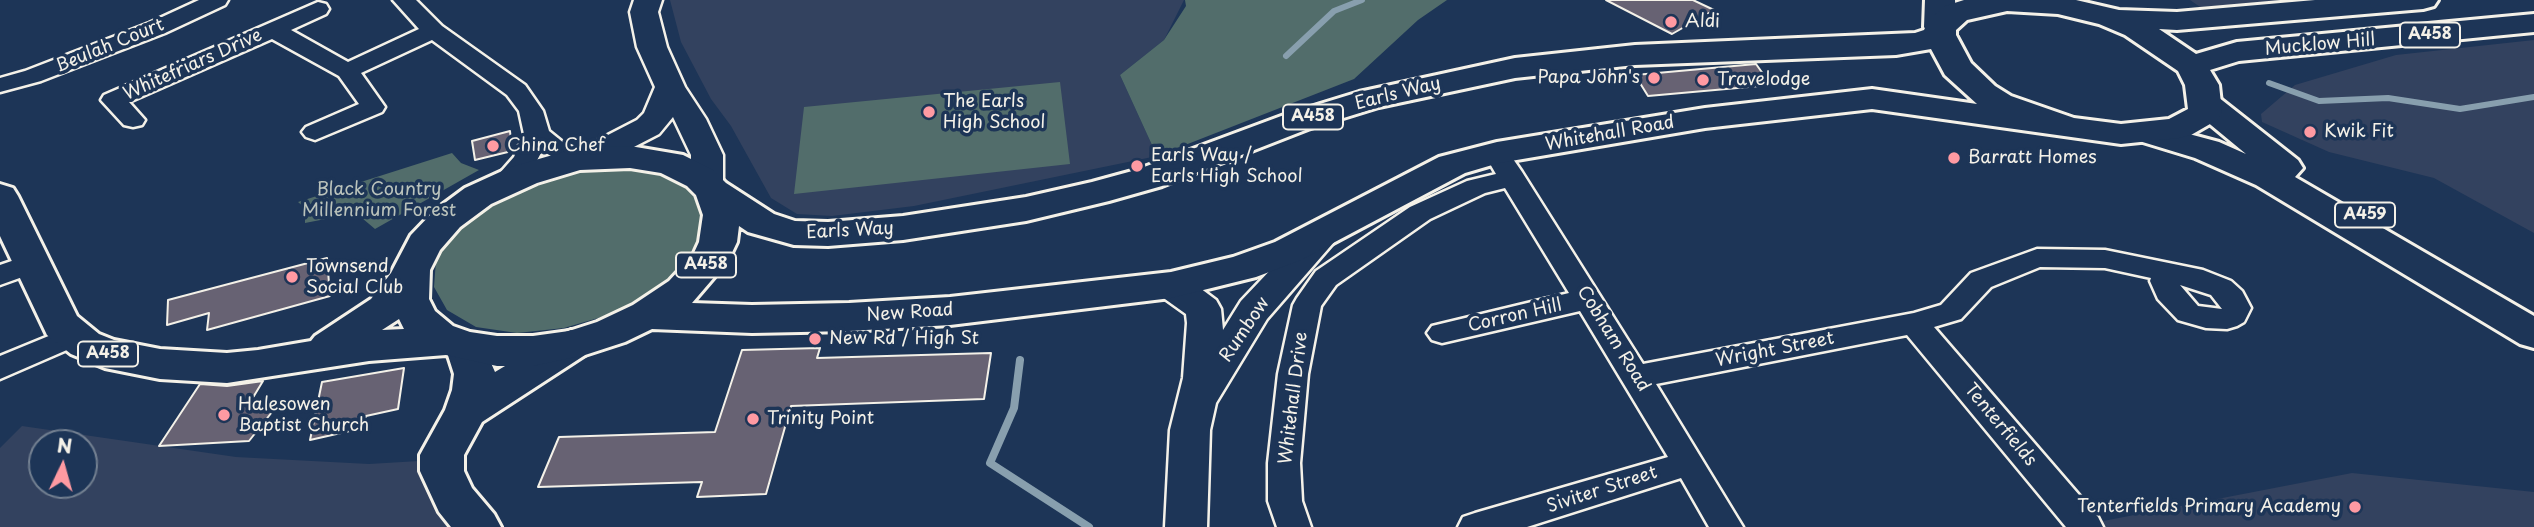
<!DOCTYPE html>
<style>
body{margin:0}
#map{position:relative;width:2534px;height:527px;overflow:hidden;background:#1d3557;font-family:"Playpen Sans",sans-serif}
canvas{display:block}
.north{position:absolute;left:28px;top:429px;width:70px;height:70px;box-sizing:border-box;background:#1d3557;border:2px solid #738091;border-radius:50%;rotate:5deg;font-size:19px;font-weight:700;line-height:28px;text-align:center;color:#f4f1e8}
.north::after{content:'';display:block;margin:auto;width:24px;height:32px;background:#ff9aa2;clip-path:polygon(50% 0,100% 100%,50% 72%,0 100%)}
</style>
<div id="map">
<canvas width="2534" height="527"></canvas>
<div class="north">N</div>
</div>
<script>
const context = document.querySelector('canvas').getContext('2d');
context.lineJoin = 'round';
function fillPath(path, color) {
  context.fillStyle = color;
  context.fill(path, 'evenodd');
}
function poly(rows) {
  const path = new Path2D();
  for (const r of rows) {
    path.moveTo(r[0], r[1]);
    for (let i = 2; i < r.length; i += 2) path.lineTo(r[i], r[i + 1]);
  }
  return path;
}
function strokePath(path, color, width, dash) {
  context.strokeStyle = color;
  context.lineWidth = width;
  context.lineCap = dash ? 'butt' : 'round';
  context.setLineDash(dash || []);
  context.stroke(path);
}
function write(font, color, halo, rows, align = 'center') {
  context.font = font + ' "Playpen Sans",sans-serif';
  context.lineWidth = 7;
  context.setLineDash([]);
  context.textBaseline = 'middle';
  context.strokeStyle = halo;
  context.fillStyle = color;
  for (const [text, x, y, turn = 0] of rows) {
    context.save();
    context.translate(x, y);
    context.rotate((+turn || 0) * Math.PI / 180);
    context.textAlign = isNaN(turn) ? turn : align;
    if (halo) context.strokeText(text, 0, 0);
    context.fillText(text, 0, 0);
    context.restore();
  }
}
const built = poly([
 [670,0,1184,0,1164,40,1120,75,1157,156,914,206,832,216,797,214,771,198,731,126,711,99,681,42],
 [2190,0,2311,0,2203,9],
 [2534,40,2534,233,2434,178,2329,152,2262,122,2261,114,2295,85,2396,55],
 [22,426,236,457,369,464,419,461,437,489,467,527,0,527,0,448],
 [42,443,84,443,84,485,42,485],
 [2352,473,2534,492,2534,527,2103,527,2098,522]
]);
const green = poly([
 [1185,0,1447,0,1418,20,1354,79,1157,156,1120,75,1164,40,1186,6],
 [1060,82,1070,164,794,194,804,107],
 [452,153,461,163,479,170,375,229,356,213,305,223,305,208,298,202],
 [601,166,638,168,669,176,691,192,702,213,699,239,682,266,653,292,612,314,564,328,517,333,476,327,447,310,434,287,436,260,453,232,482,207,560,173]
]);
const streamFar1 = poly([
 [1286,56,1334,11,1362,0],
 [2269,83,2319,101,2388,98,2460,109,2534,97]
]);
const stream = poly([
 [1020,360,1014,408,990,463,1089,527]
]);
const building = poly([
 [1606,0,1693,0,1714,10,1672,34,1606,0],
 [1756,64,1771,85,1648,96,1635,75,1756,64],
 [510,131,512,151,475,160,472,141,510,131],
 [327,258,330,296,207,330,209,313,167,325,168,300,327,258],
 [820,348,817,358,991,353,984,399,791,406,766,494,697,497,702,482,538,487,559,437,715,432,742,350,820,348],
 [404,368,398,409,366,416,363,428,310,440,322,382,404,368],
 [263,381,246,409,276,407,249,441,159,446,200,384,227,386,263,381]
]);
const minor = poly([
 [199,0,228,0,225,5,165,33,41,81,0,92,0,78,25,71,149,23,199,0],
 [393,0,416,0,442,26,525,85,543,111,549,131,565,144,586,153,590,159,586,165,577,167,568,165,542,151,534,166,514,188,505,190,496,188,492,182,514,157,524,134,519,111,507,95,432,40,361,73,385,107,382,112,315,140,306,137,302,132,306,127,359,104,339,76,272,39,129,102,145,120,142,125,133,127,124,125,101,100,104,95,318,2,326,4,329,9,326,14,291,30,348,62,419,29,393,0],
 [1502,154,1511,156,1522,172,1643,364,1914,313,1941,305,1971,273,2037,249,2105,250,2203,270,2231,281,2242,291,2251,308,2244,322,2237,326,2227,329,2206,328,2178,320,2158,299,2150,281,2151,278,2105,268,2040,267,1991,287,1961,319,1934,327,2098,517,2103,527,2066,527,1907,335,1656,384,1743,527,1709,527,1681,478,1527,527,1458,527,1463,517,1475,513,1668,457,1580,311,1442,343,1432,340,1427,333,1432,326,1569,293,1505,188,1485,193,1430,219,1336,285,1321,306,1308,374,1300,463,1302,501,1311,527,1277,527,1268,501,1268,463,1278,374,1293,305,1297,298,1316,271,1410,207,1467,181,1496,174,1489,162,1493,156,1502,154],
 [2180,285,2211,295,2222,309,2198,306,2180,285],
 [32,254,42,256,46,263,42,270,0,285,0,265,32,254],
 [73,326,83,329,88,336,83,343,0,379,0,356,73,326]
]);
const tertiary = poly([
 [634,0,662,0,658,12,667,47,685,87,706,119,723,155,723,184,719,191,707,194,695,191,691,184,691,155,673,117,659,134,597,166,586,169,575,166,570,159,575,152,637,120,644,113,655,87,637,47,630,12,634,0],
 [1324,223,1336,226,1341,234,1267,319,1216,403,1210,430,1207,527,1165,527,1170,430,1183,378,1187,323,1186,314,1158,294,1153,285,1158,276,1171,273,1184,276,1216,300,1221,309,1223,330,1241,301,1312,226,1324,223]
]);
const secondary = poly([
 [571,330,585,335,591,345,585,355,482,422,464,455,464,471,472,488,494,514,501,527,451,527,439,512,420,471,420,455,445,410,452,390,454,374,445,346,451,336,465,331,479,336,495,372,557,335,571,330]
]);
const primary = poly([
 [1925,0,1955,0,1956,27,1951,34,1940,36,1929,34,1924,27,1925,0],
 [2206,94,2218,97,2298,160,2303,168,2295,177,2534,316,2534,348,2520,344,2256,185,2195,158,2136,140,2131,133,2136,126,2148,123,2219,142,2246,154,2194,111,2189,104,2194,97,2206,94]
]);
const trunk = poly([
 [1964,0,2076,0,2119,10,2177,12,2315,0,2438,0,2434,6,2423,9,2177,30,2159,29,2196,54,2237,42,2534,14,2534,32,2239,61,2210,70,2219,85,2222,113,2217,120,2191,135,2179,138,2121,144,1872,109,1705,128,1499,163,1465,173,1301,260,1256,277,1171,298,950,325,849,331,752,333,652,329,625,342,585,355,533,366,497,366,446,355,369,361,227,383,160,379,105,368,71,354,47,335,0,236,0,184,13,188,18,196,77,316,99,334,114,340,160,349,227,353,258,350,311,341,315,336,371,299,391,273,411,235,434,211,465,188,511,167,577,148,630,146,683,155,713,170,726,183,774,214,795,221,828,222,903,216,1026,197,1092,182,1136,170,1284,115,1359,92,1515,58,1635,45,1915,33,1924,30,1929,20,1945,6,1964,0],
 [2007,11,2058,14,2099,24,2125,35,2178,71,2185,85,2188,109,2169,119,2121,124,2074,118,2011,96,1995,86,1971,63,1956,35,1956,30,1967,20,2007,11],
 [1931,49,1945,75,1977,104,1872,89,1705,108,1497,142,1439,157,1275,242,1233,257,1171,272,950,297,849,303,752,305,692,303,728,261,737,242,739,226,748,232,794,245,828,246,903,240,1026,221,1109,201,1162,186,1308,129,1379,107,1515,78,1635,65,1896,55,1931,49],
 [630,168,661,173,687,186,696,195,703,215,699,242,693,255,669,281,633,305,597,322,569,331,533,336,497,336,470,332,453,326,435,311,429,299,430,270,440,250,460,227,491,204,537,183,580,170,630,168],
 [399,319,404,329,382,330,399,319]
]);
const markers = [
 [1671,22,7,"#ff9aa2"],
 [1654,78,7,"#ff9aa2"],
 [1703,80,7,"#ff9aa2"],
 [929,112,7,"#ff9aa2"],
 [2310,132,7,"#ff9aa2"],
 [493,146,7,"#ff9aa2"],
 [1954,158,7,"#ff9aa2"],
 [1137,166,7,"#ff9aa2"],
 [292,277,7,"#ff9aa2"],
 [815,339,7,"#ff9aa2"],
 [224,415,7,"#ff9aa2"],
 [753,419,7,"#ff9aa2"],
 [2355,507,7,"#ff9aa2"]
];
const shields = [
 [2430,35,60],
 [1313,117,60],
 [2365,215,60],
 [706,265,60],
 [108,354,60]
];
const shieldNames = [
 ["A458",2430,35],
 ["A458",1313,117],
 ["A459",2365,215],
 ["A458",706,265],
 ["A458",108,354]
];
const poiNames = [
 ["Aldi",1685,22],
 ["Papa John's",1640,78,"right"],
 ["Travelodge",1717,80],
 ["The Earls",943,102],
 ["High School",943,123],
 ["Kwik Fit",2324,132],
 ["China Chef",507,146],
 ["Earls Way /",1151,156],
 ["Earls High School",1151,177],
 ["Barratt Homes",1968,158],
 ["Townsend",306,267],
 ["Social Club",306,288],
 ["New Rd / High St",829,339],
 ["Halesowen",238,405],
 ["Baptist Church",238,426],
 ["Trinity Point",767,419],
 ["Tenterfields Primary Academy",2341,507,"right"]
];
const streetNames = [
 ["Mucklow Hill",2320,45,-5],
 ["Beulah Court",110,46,-22],
 ["Whitefriars Drive",193,65,-24],
 ["Earls Way",1398,94,-14],
 ["Whitehall Road",1610,134,-10],
 ["Earls Way",850,231,-3],
 ["New Road",910,313,-4],
 ["Corron Hill",1515,316,-13],
 ["Rumbow",1245,330,-56],
 ["Cobham Road",1613,339,58],
 ["Wright Street",1775,350,-11],
 ["Whitehall Drive",1294,398,-83],
 ["Tenterfields",2000,425,50],
 ["Siviter Street",1602,490,-18]
];
const parkNames = [
 ["Black Country",379,190],
 ["Millennium Forest",379,211]
];
fillPath(built, '#33425f');
fillPath(green, '#526d6b');
strokePath(streamFar1, '#889fae', 6);
strokePath(stream, '#889fae', 8);
fillPath(building, '#676273');
strokePath(building, '#f4f1e8', 2);
strokePath(minor, '#f4f1e8', 5);
strokePath(tertiary, '#f4f1e8', 5);
strokePath(secondary, '#f4f1e8', 6);
strokePath(primary, '#f4f1e8', 6);
strokePath(trunk, '#f4f1e8', 6);
fillPath(minor, '#1d3557');
fillPath(tertiary, '#1d3557');
fillPath(secondary, '#1d3557');
fillPath(primary, '#1d3557');
fillPath(trunk, '#1d3557');
for (const [x, y, r, color] of markers) {
  const dot = new Path2D();
  dot.arc(x, y, r, 0, 2 * Math.PI);
  context.fillStyle = color;
  context.fill(dot);
  strokePath(dot, '#1d3557', 2.5);
}
for (const [x, y, w] of shields) {
  const box = new Path2D();
  box.roundRect(x - w / 2, y - 12.5, w, 25, 5);
  context.fillStyle = '#1d3557';
  context.fill(box);
  strokePath(box, '#f4f1e8', 2);
}
write('bold 16px', '#f4f1e8', null, shieldNames);
write('18px', '#f4f1e8', '#1d3557', poiNames, 'left');
write('18px', '#f4f1e8', '#1d3557', streetNames);
write('18px', '#bbc3bc', '#1d3557', parkNames);
</script>
